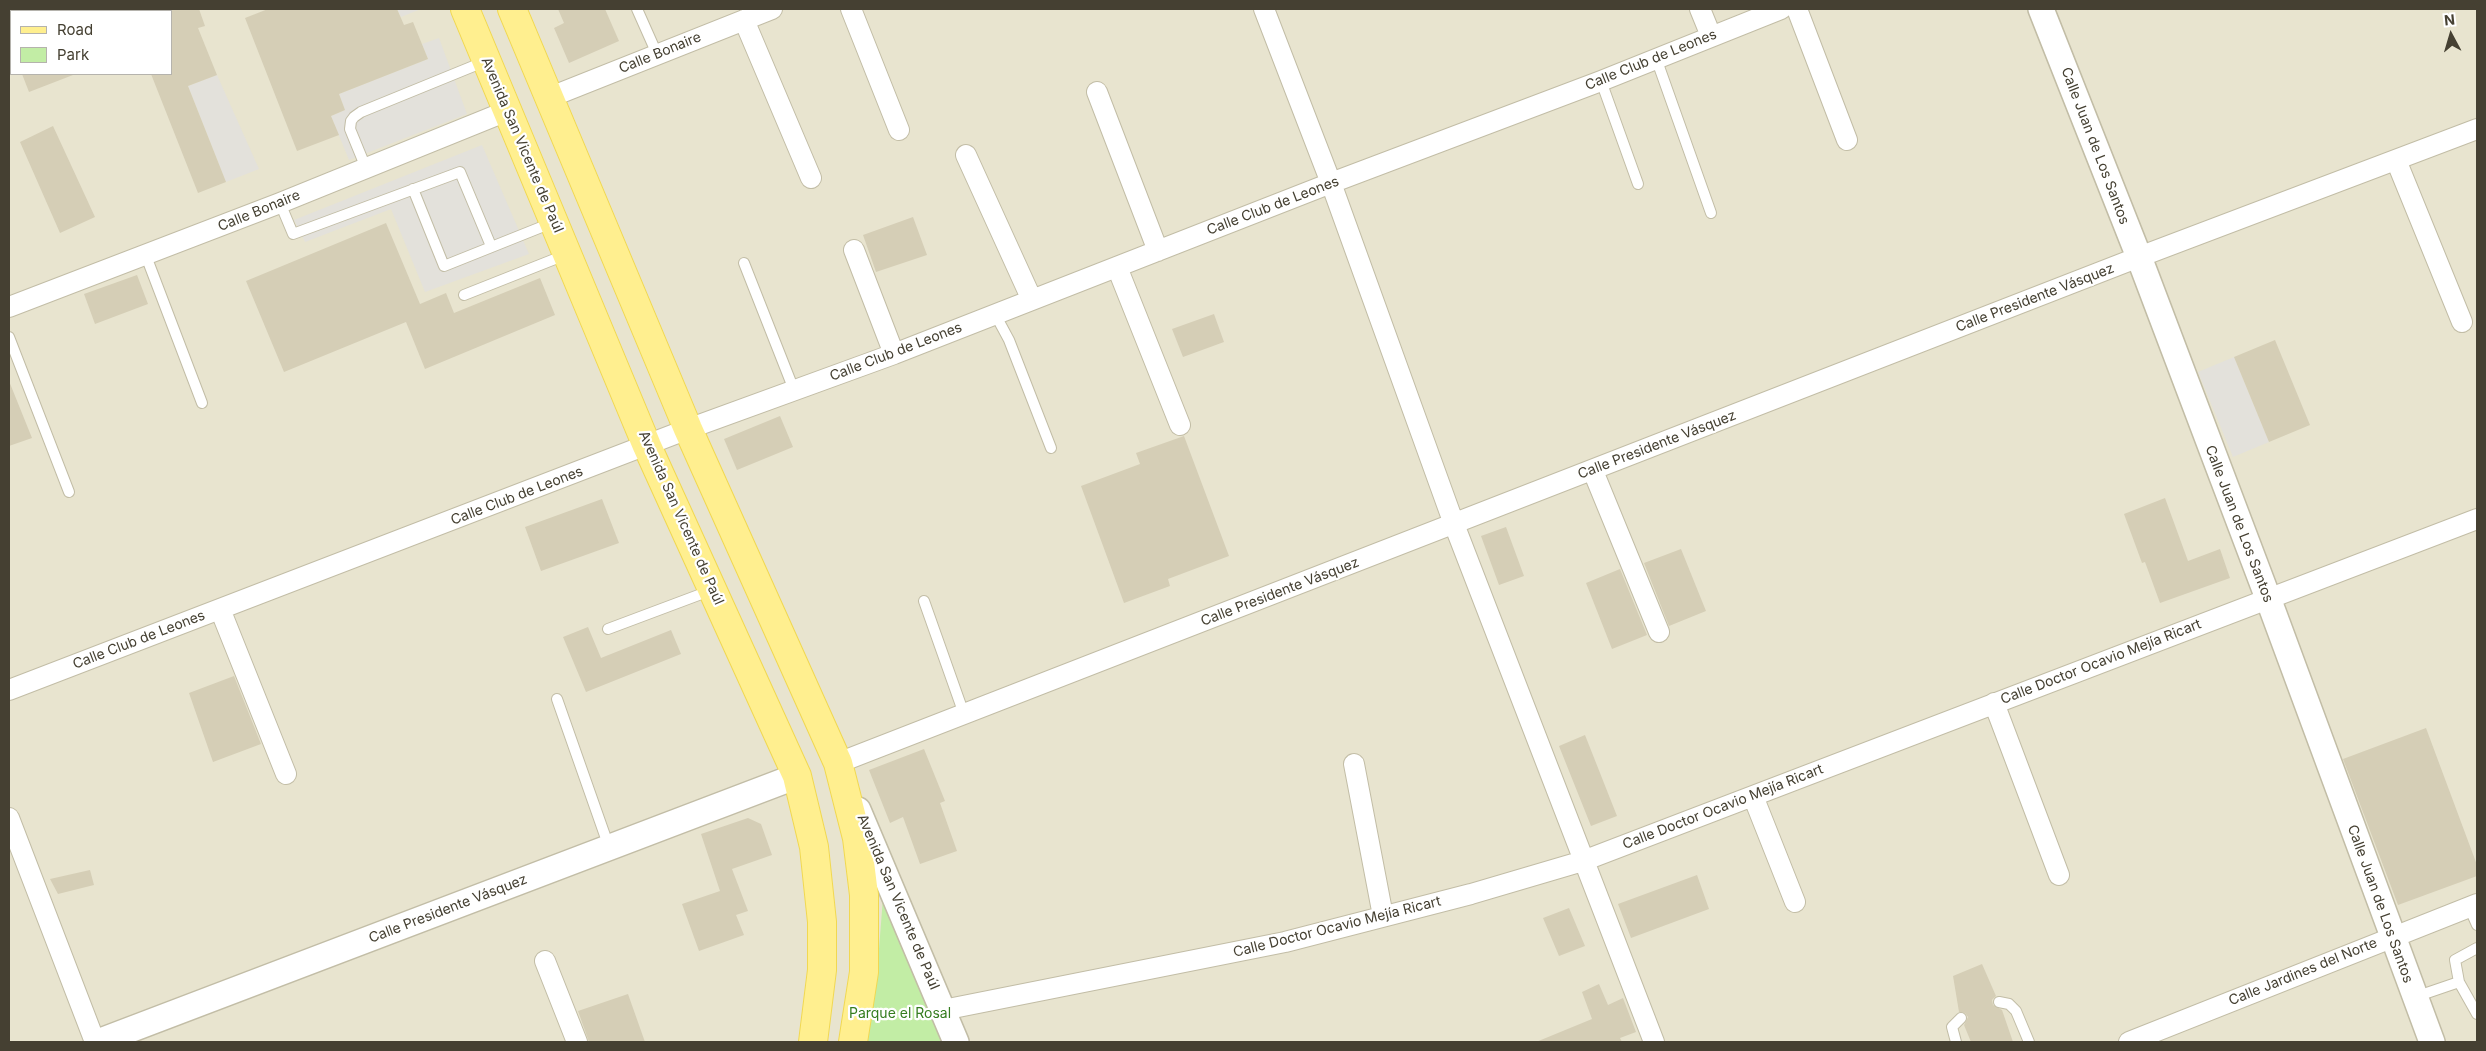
<!DOCTYPE html>
<meta charset="utf-8">
<style>
body{margin:0}
#map{position:relative;width:2486px;height:1051px;overflow:hidden;background:#f3f0e2;font-family:Inter,sans-serif}
canvas{display:block}
.frame{position:absolute;inset:0;border:10px solid #454032;pointer-events:none}
.legend{position:absolute;left:10px;top:10px;width:162px;height:65px;box-sizing:border-box;background:#fff;border:1px solid #b5b3ad;margin:0;padding:6px 9px;list-style:none;font-size:15px;color:#454032}
.legend li{display:flex;align-items:center;gap:10px;height:25px}
.legend b{width:25px;border:1px solid #b5b3ad}
.north{position:absolute;left:2426px;top:10px;width:50px;height:50px;-webkit-text-stroke:4px #fff;paint-order:stroke;rotate:354deg;font-size:14px;font-weight:700;line-height:20px;text-align:center;color:#454032}
.north::after{content:'';display:block;margin:auto;width:18px;height:22px;background:#454032;clip-path:polygon(50% 0,100% 100%,50% 72%,0 100%)}
</style>
<div id="map">
<canvas width="2486" height="1051"></canvas>
<div class="frame"></div>
<ul class="legend">
<li><b style="height:6px;background:#ffef8f"></b>Road</li>
<li><b style="height:14px;background:#c2eda5"></b>Park</li>
</ul>
<div class="north">N</div>
</div>
<script>
const context = document.querySelector('canvas').getContext('2d');
context.lineJoin = 'round';
function fillPath(path, color) {
  context.fillStyle = color;
  context.fill(path, 'evenodd');
}
function poly(rows) {
  const path = new Path2D();
  for (const r of rows) {
    path.moveTo(r[0], r[1]);
    for (let i = 2; i < r.length; i += 2) path.lineTo(r[i], r[i + 1]);
  }
  return path;
}
function strokePath(path, color, width, dash) {
  context.strokeStyle = color;
  context.lineWidth = width;
  context.lineCap = dash ? 'butt' : 'round';
  context.setLineDash(dash || []);
  context.stroke(path);
}
function write(font, color, halo, rows, align = 'center') {
  context.font = font + ' Inter,sans-serif';
  context.lineWidth = 4.5;
  context.setLineDash([]);
  context.textBaseline = 'middle';
  context.strokeStyle = halo;
  context.fillStyle = color;
  for (const [text, x, y, turn = 0] of rows) {
    context.save();
    context.translate(x, y);
    context.rotate((+turn || 0) * Math.PI / 180);
    context.textAlign = isNaN(turn) ? turn : align;
    if (halo) context.strokeText(text, 0, 0);
    context.fillText(text, 0, 0);
    context.restore();
  }
}
const residential = poly([
 [9,9,2477,9,2477,1042,9,1042],
 [11,11,171,11,171,74,11,74]
]);
const green = poly([
 [883,898,943,1042,866,1042,876,987]
]);
const parking = poly([
 [397,9,421,9,401,17],
 [439,38,467,114,349,160,331,116,345,110,339,94,428,59,422,44],
 [217,75,259,169,226,182,188,86],
 [482,145,529,254,425,292,391,209,305,242,294,220],
 [2234,357,2269,442,2233,457,2198,372]
]);
const building = poly([
 [171,9,199,9,205,26,198,28,217,75,188,86,226,182,198,193,151,74,171,74],
 [268,9,397,9,404,25,413,22,428,59,339,94,345,110,331,116,339,135,297,151,245,18],
 [558,9,605,9,619,41,569,63,554,28,564,23],
 [22,74,72,74,73,75,29,92],
 [53,126,95,217,60,233,20,142],
 [913,217,927,255,876,272,863,235],
 [386,223,420,304,446,293,454,313,540,278,555,315,425,369,406,322,284,372,246,281],
 [137,275,148,304,95,324,84,294],
 [1214,314,1224,342,1183,357,1172,329],
 [2275,340,2310,425,2269,442,2234,357],
 [9,381,32,438,9,446],
 [780,416,793,447,737,470,724,439],
 [1184,436,1229,556,1168,579,1170,586,1124,603,1081,486,1140,464,1136,453],
 [2165,498,2188,561,2220,549,2230,578,2160,603,2145,562,2142,563,2124,514],
 [602,499,619,543,541,571,525,527],
 [1506,527,1524,576,1499,585,1481,536],
 [1681,549,1706,611,1669,626,1644,563],
 [1620,569,1647,635,1612,649,1586,583],
 [588,627,601,658,671,630,681,654,586,692,563,637],
 [234,676,261,744,213,762,189,693],
 [2426,728,2477,865,2477,876,2398,905,2343,759],
 [1585,735,1617,816,1591,826,1559,746],
 [924,749,945,801,940,803,957,851,920,864,903,817,890,823,869,770],
 [748,818,761,824,772,855,732,869,748,911,736,915,744,935,699,951,682,904,720,891,701,834],
 [90,870,94,885,58,894,50,879],
 [1697,875,1709,909,1631,938,1618,904],
 [1569,908,1585,946,1559,956,1543,918],
 [1982,964,1996,996,1992,1000,1993,1005,2002,1010,2013,1042,1971,1042,1964,1025,1968,1017,1965,1013,1959,1012,1953,976],
 [1599,984,1608,1005,1623,998,1636,1032,1620,1038,1622,1042,1536,1042,1592,1019,1582,992],
 [628,994,645,1042,589,1042,578,1011]
]);
const service = poly([
 [637,9,657,54],
 [1656,58,1711,213],
 [1601,81,1638,184],
 [366,168,350,129,351,121,354,117,361,112,486,61],
 [413,189,444,266,554,222],
 [280,203,293,234,460,172,491,246],
 [146,256,202,403],
 [744,263,794,390],
 [464,295,565,255],
 [995,314,1009,340,1051,448],
 [9,337,69,492],
 [924,601,964,714],
 [608,629,712,590],
 [557,699,609,847],
 [2469,907,2477,925],
 [2459,982,2455,960,2477,948],
 [2415,997,2459,982,2477,1014],
 [1999,1002,2009,1004,2016,1011,2029,1042],
 [1956,1042,1952,1027,1961,1018]
]);
const minor = poly([
 [851,9,899,130],
 [1264,9,1331,183,1454,524,1654,1042],
 [1700,9,1711,36],
 [1797,9,1847,140],
 [744,20,811,178],
 [1097,92,1158,251],
 [548,98,772,9],
 [966,155,1032,300],
 [2396,160,2462,322],
 [854,250,894,354],
 [1117,267,1180,425],
 [9,307,280,203,507,111],
 [1593,471,1659,632],
 [220,609,286,774],
 [9,690,688,429,894,354,1331,183,1601,81,1781,9],
 [1994,703,2059,875],
 [838,763,2139,257,2477,129],
 [1354,764,1383,916],
 [1753,796,1795,902],
 [9,818,95,1042],
 [545,961,577,1042],
 [943,1010,1285,942,1471,894,1583,861,2477,519],
 [2129,1042,2477,904]
]);
const tertiary = poly([
 [2041,9,2139,257,2268,598,2432,1042],
 [858,810,956,1042],
 [98,1042,797,776]
]);
const primary = poly([
 [465,9,647,446,797,776,814,847,822,922,822,970,813,1042],
 [512,9,688,429,838,763,857,838,864,895,864,972,853,1042]
]);
const streetNames = [
 ["Calle Bonaire",660,53,-22],
 ["Calle Club de Leones",1651,60,-22],
 ["Avenida San Vicente de Paúl",522,145,67],
 ["Calle Juan de Los Santos",2095,146,69],
 ["Calle Club de Leones",1273,206,-21],
 ["Calle Bonaire",259,211,-22],
 ["Calle Presidente Vásquez",2035,298,-21],
 ["Calle Club de Leones",896,352,-21],
 ["Calle Presidente Vásquez",1657,445,-21],
 ["Calle Club de Leones",517,496,-21],
 ["Avenida San Vicente de Paúl",681,518,66],
 ["Calle Juan de Los Santos",2239,524,69],
 ["Calle Presidente Vásquez",1280,592,-21],
 ["Calle Club de Leones",139,640,-21],
 ["Calle Doctor Ocavio Mejía Ricart",2101,662,-21],
 ["Calle Doctor Ocavio Mejía Ricart",1723,807,-21],
 ["Avenida San Vicente de Paúl",898,902,67],
 ["Calle Juan de Los Santos",2380,904,70],
 ["Calle Presidente Vásquez",448,909,-21],
 ["Calle Doctor Ocavio Mejía Ricart",1337,927,-14],
 ["Calle Jardines del Norte",2303,972,-22]
];
const parkNames = [
 ["Parque el Rosal",900,1014]
];
fillPath(residential, '#e8e4cf');
fillPath(green, '#c2eda5');
fillPath(parking, '#e3e1db');
fillPath(building, '#d5ceb6');
strokePath(service, '#c2bda6', 12);
strokePath(minor, '#c2bda6', 22);
strokePath(tertiary, '#c2bda6', 28);
strokePath(primary, '#f1d851', 30);
strokePath(service, '#fff', 10);
strokePath(minor, '#fff', 20);
strokePath(tertiary, '#fff', 25);
strokePath(primary, '#ffef8f', 28);
write('14px', '#454032', '#fff', streetNames);
write('14px', '#357d1f', '#fff', parkNames);
</script>
